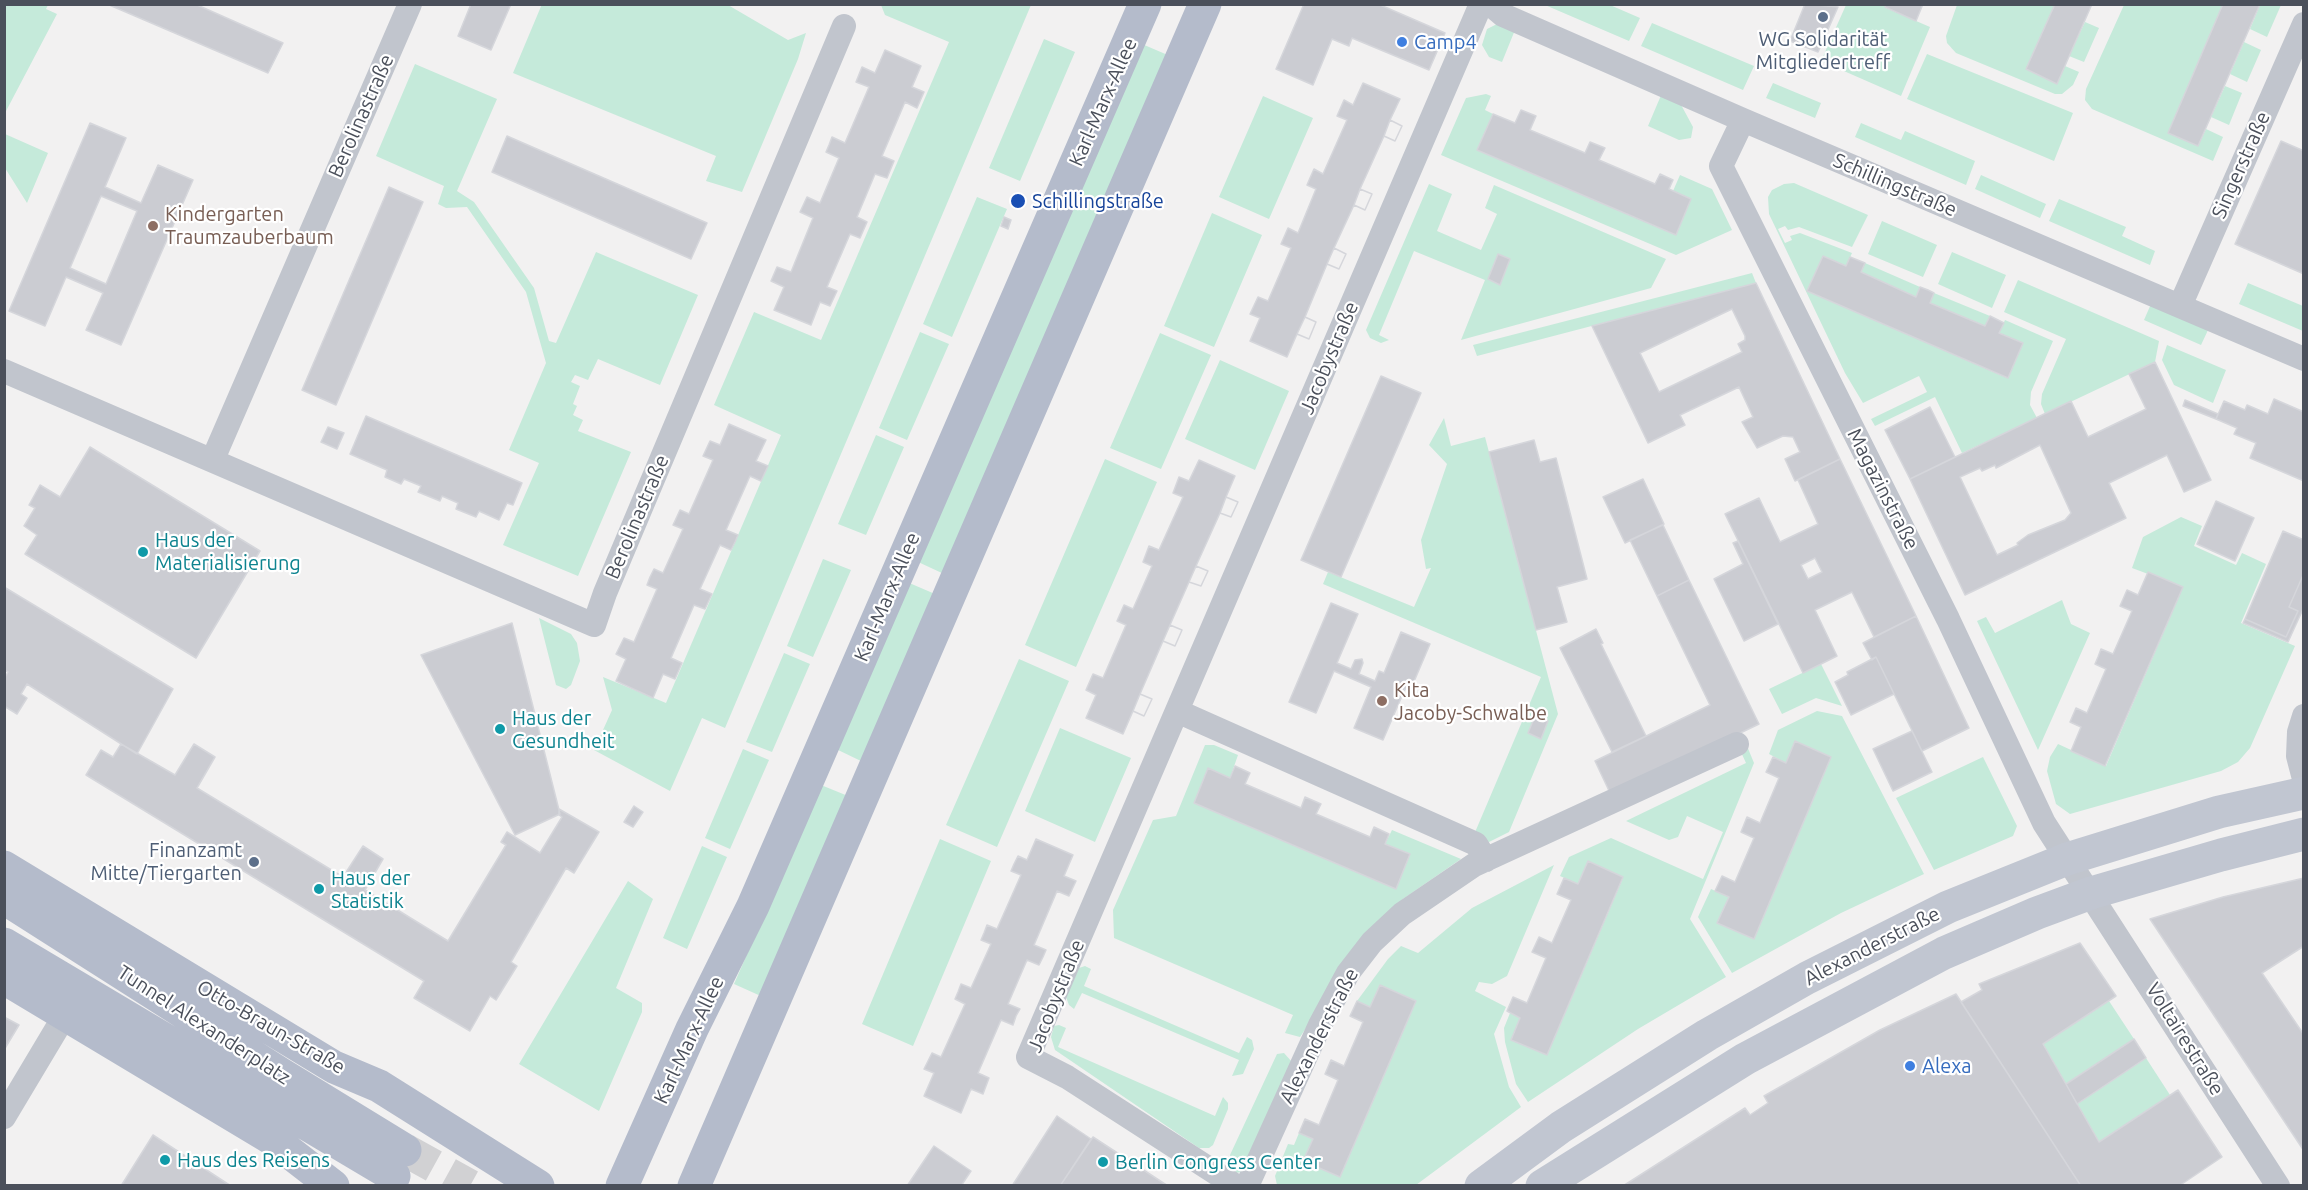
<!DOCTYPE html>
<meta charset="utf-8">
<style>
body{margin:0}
#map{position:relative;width:2308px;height:1190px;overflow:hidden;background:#f2f1f1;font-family:Ubuntu,sans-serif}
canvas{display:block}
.frame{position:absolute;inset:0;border:6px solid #4b505b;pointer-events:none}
</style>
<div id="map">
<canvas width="2308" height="1190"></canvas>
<div class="frame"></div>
</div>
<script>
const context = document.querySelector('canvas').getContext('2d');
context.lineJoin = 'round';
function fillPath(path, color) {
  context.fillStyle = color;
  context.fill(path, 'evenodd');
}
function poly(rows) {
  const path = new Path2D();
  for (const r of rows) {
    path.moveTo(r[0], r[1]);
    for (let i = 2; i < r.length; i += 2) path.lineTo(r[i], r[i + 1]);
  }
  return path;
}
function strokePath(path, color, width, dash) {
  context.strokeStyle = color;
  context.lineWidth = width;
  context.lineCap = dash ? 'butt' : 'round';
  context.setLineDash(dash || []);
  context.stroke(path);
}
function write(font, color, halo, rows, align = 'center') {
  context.font = font + ' Ubuntu,sans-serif';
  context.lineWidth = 4.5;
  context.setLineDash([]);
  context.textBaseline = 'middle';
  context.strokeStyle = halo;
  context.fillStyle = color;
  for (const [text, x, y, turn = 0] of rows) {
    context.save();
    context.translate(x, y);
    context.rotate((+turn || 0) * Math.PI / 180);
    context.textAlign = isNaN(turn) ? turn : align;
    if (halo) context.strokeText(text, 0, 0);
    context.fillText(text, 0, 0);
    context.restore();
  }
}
const green = poly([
 [542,4,728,5,788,40,806,33,798,59,742,192,706,181,716,156,513,73],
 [4,5,48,5,46,9,57,14,5,113],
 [881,5,1031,5,725,728,702,718,670,791,594,750,612,710,603,677,666,703,781,435,714,405,754,312,821,340,949,42,885,15],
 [1545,5,1610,5,1640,18,1629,41],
 [1846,5,1886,5,1886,8,1930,27,1901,96,1821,61],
 [1957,5,2055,5,2026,69,2057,83,2065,66,2079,72,2073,85,2062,94,2055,94,1956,53,1947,43,1946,36],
 [2124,5,2223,5,2168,133,2198,146,2206,129,2223,137,2213,161,2092,109,2085,100,2086,89],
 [2260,5,2281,5,2267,37,2250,29],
 [2085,22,2099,28,2084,62,2069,56],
 [1652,23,1754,66,1743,90,1641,46],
 [1497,24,1515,30,1502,62,1489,57,1482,45,1487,29],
 [1044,39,1075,52,1020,181,989,168],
 [2244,42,2261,50,2247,82,2230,74],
 [1142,44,1170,56,944,574,916,561],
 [1927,54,2073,113,2054,161,1907,99],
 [415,64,497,99,457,191,474,202,534,288,549,341,556,343,596,252,698,295,660,385,598,359,588,380,575,375,571,382,580,386,573,404,577,406,573,415,583,420,578,431,631,452,578,576,503,545,539,463,509,450,546,363,526,292,467,207,446,208,438,204,444,186,376,156],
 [1773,83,1821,103,1815,118,1766,98],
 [2225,86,2242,93,2229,125,2211,117],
 [1662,93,1679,101,1693,127,1691,138,1679,140,1648,126],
 [1486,94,1491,96,1485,110,1493,114,1478,150,1676,235,1691,199,1673,191,1680,175,1712,189,1732,230,1676,255,1441,155,1466,98],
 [1263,96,1313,118,1269,219,1219,197],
 [1861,123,1901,140,1905,131,1975,161,1966,185,1855,137],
 [5,134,48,153,27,203,5,168],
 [1981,175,2046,204,2040,218,1975,189],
 [1794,183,1868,215,1852,247,1799,227,1788,230,1785,226,1778,229,1785,243,1792,240,1790,236,1800,233,1852,253,1846,266,1823,256,1808,291,2007,378,2022,343,1999,333,2005,320,2053,341,2031,392,2030,405,2037,418,1962,453,1935,397,1875,426,1871,419,1927,392,1919,376,1863,403,1845,373,1769,214,1768,197,1772,190,1784,184],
 [1429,184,1452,194,1437,231,1481,250,1497,214,1485,208,1494,185,1666,259,1651,288,1461,340,1485,280,1414,251,1379,335,1389,340,1381,343,1370,338,1366,330],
 [977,197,1007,209,952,337,923,324],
 [2059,199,2126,227,2122,236,2155,251,2150,265,2049,221],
 [1212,213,1262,235,1214,347,1164,326],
 [1882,221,1937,245,1923,277,1868,254],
 [1952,252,2006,275,1992,308,1938,284],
 [1865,263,1920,287,1916,297,1861,272],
 [1752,273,1756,283,1477,356,1473,345],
 [2018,280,2159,341,2155,362,2045,414,2041,404,2042,394,2066,339,2004,312],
 [2248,283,2303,306,2303,331,2239,304],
 [1934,293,1990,316,1985,326,1930,303],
 [2151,304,2209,328,2201,345,2144,320],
 [920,332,949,344,907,440,879,428],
 [1160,333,1211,355,1161,469,1110,448],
 [2167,345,2226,370,2213,403,2174,385,2162,360],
 [1220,360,1289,391,1255,470,1185,439],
 [1444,418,1451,446,1485,437,1558,714,1509,832,1489,842,1473,837,1541,677,1323,584,1328,572,1414,607,1431,568,1426,569,1421,540,1447,464,1429,445],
 [876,435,904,447,866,535,838,524],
 [1105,459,1157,482,1076,667,1025,645],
 [2181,517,2202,526,2194,546,2236,565,2242,553,2266,564,2241,623,2295,646,2250,748,2238,762,2221,771,2070,814,2056,804,2047,771,2050,757,2058,744,2106,766,2183,587,2132,568,2143,537],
 [823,559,851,570,813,657,787,646],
 [907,582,935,594,863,762,836,749],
 [2062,600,2071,624,2090,633,2038,750,1977,621,1986,617,1995,633],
 [539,618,571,634,577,643,580,661,571,685,566,689,556,685],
 [784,653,810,664,772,752,746,742],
 [1019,659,1069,681,997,847,946,825],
 [1821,664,1842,706,1816,698,1782,714,1769,689],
 [1817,711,1842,716,1924,874,1841,913,1732,973,1698,917,1711,889,1729,897,1718,923,1754,938,1831,757,1796,742,1786,763,1769,754,1778,730],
 [1060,728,1131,758,1095,842,1025,811],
 [1205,745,1214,745,1238,755,1230,778,1208,769,1194,803,1396,888,1410,855,1385,844,1392,830,1461,859,1403,899,1378,921,1300,1037,1285,1033,1293,1015,1114,938,1113,910,1153,820,1176,816],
 [1747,746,1754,763,1690,919,1726,977,1638,1029,1528,1102,1516,1084,1505,1042,1504,1028,1510,1013,1520,1018,1511,1040,1547,1055,1623,878,1588,862,1578,884,1560,876,1569,857,1611,838,1703,879,1723,832,1687,816,1678,837,1669,840,1626,821,1746,763,1740,750],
 [743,749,769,760,730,849,705,838],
 [1983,757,2017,826,2013,836,1934,870,1896,798],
 [821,785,848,796,763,997,734,984],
 [940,839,991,861,913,1046,862,1024],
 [702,846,727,857,687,949,663,938],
 [1554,865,1507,976,1492,984,1479,982,1475,991,1506,1007,1494,1034,1509,1087,1521,1107,1416,1185,1277,1185,1275,1176,1288,1144,1294,1145,1299,1133,1313,1139,1303,1161,1340,1176,1416,1001,1380,985,1370,1007,1357,1001,1388,959,1401,946,1418,953,1472,908],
 [628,881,653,899,616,988,642,1003,642,1012,599,1111,519,1064],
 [1085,966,1091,969,1084,986,1239,1053,1247,1037,1252,1040,1254,1049,1243,1074,1232,1076,1239,1060,1082,993,1074,1009,1069,1005,1066,997,1079,968],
 [2109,1001,2134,1039,2066,1084,2043,1044],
 [1059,1025,1066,1028,1058,1047,1215,1116,1223,1097,1228,1103,1228,1109,1213,1145,1209,1148,1199,1148,1055,1050,1051,1037,1054,1026],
 [1284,1053,1292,1062,1241,1172,1236,1173,1230,1155,1277,1054],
 [2146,1058,2170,1095,2099,1142,2077,1104]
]);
const building = poly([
 [107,4,195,4,283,43,268,73,107,4],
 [471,4,511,4,491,50,458,36,471,4],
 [1304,4,1378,4,1445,33,1429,70,1352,38,1349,46,1332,39,1313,85,1276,69,1304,4],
 [1805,4,1838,7,1818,52,1790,41,1805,4],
 [1886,4,1923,4,1916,21,1885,7,1886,4],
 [2055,4,2092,4,2057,84,2026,69,2055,4],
 [2223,4,2260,4,2198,146,2168,133,2223,4],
 [885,50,921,66,912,87,924,92,917,108,905,102,882,156,894,161,887,178,875,174,857,217,867,222,860,238,850,234,827,287,837,291,830,306,820,302,811,325,774,310,784,287,771,281,777,267,791,272,813,218,800,212,807,197,820,203,839,158,826,152,829,145,832,137,845,143,869,87,856,82,862,67,875,73,885,50],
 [1363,83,1400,99,1390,120,1402,126,1395,141,1384,136,1360,189,1372,194,1365,210,1354,205,1334,248,1346,254,1339,269,1327,264,1305,317,1316,322,1309,339,1297,334,1287,357,1250,341,1260,318,1250,314,1258,297,1268,301,1291,248,1281,244,1288,228,1298,233,1316,189,1307,185,1310,178,1314,169,1323,174,1347,120,1337,116,1344,100,1353,105,1363,83],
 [1521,110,1536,116,1530,130,1585,153,1590,142,1605,148,1599,160,1655,184,1660,174,1673,180,1669,189,1691,199,1676,235,1477,150,1493,114,1515,123,1521,110],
 [1390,120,1402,126,1395,141,1384,136,1390,120],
 [90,123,126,138,105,187,141,203,158,165,193,180,121,345,86,330,103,293,66,277,45,326,9,311,90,123],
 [101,196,137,211,106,284,70,268,101,196],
 [507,136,707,223,691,259,492,172,507,136],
 [2281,141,2304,151,2304,274,2235,244,2281,141],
 [389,187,423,202,336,405,302,390,389,187],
 [1360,189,1372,194,1365,210,1354,205,1360,189],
 [1004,217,1011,220,1008,229,1001,226,1004,217],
 [1334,248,1346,254,1339,269,1327,264,1334,248],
 [1498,254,1510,259,1500,285,1488,279,1498,254],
 [1823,256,1846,266,1850,257,1865,263,1861,272,1916,297,1920,287,1928,290,1934,293,1930,303,1985,326,1990,316,2004,323,1999,333,2023,343,2008,378,1807,291,1823,256],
 [1756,283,1840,459,1795,481,1785,459,1800,452,1793,437,1783,436,1757,448,1742,422,1753,417,1739,387,1680,415,1685,425,1648,443,1592,326,1756,283],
 [1732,309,1745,336,1745,340,1738,344,1742,352,1659,392,1640,353,1732,309],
 [1305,317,1316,322,1309,339,1297,334,1305,317],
 [2155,362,2211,480,2184,492,2167,455,2109,483,2126,518,1965,595,1910,479,2071,401,2088,437,2146,409,2129,374,2155,362],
 [2040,445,2071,513,2065,520,2028,535,2017,543,2018,545,1997,555,1960,477,1980,468,1982,471,1995,465,1996,468,2040,445],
 [1381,376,1421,393,1341,577,1301,560,1381,376],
 [2274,399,2304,412,2304,481,2250,458,2256,443,2234,434,2237,428,2216,419,2224,401,2245,410,2247,405,2268,414,2274,399],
 [2185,400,2218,414,2216,419,2183,406,2185,400],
 [1930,407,1955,457,1910,479,1885,430,1930,407],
 [366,416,522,483,513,505,507,503,499,520,479,511,476,517,456,509,458,503,442,496,440,501,418,492,421,486,404,479,401,484,385,477,387,470,350,454,366,416],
 [729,424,766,440,756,461,768,466,761,481,750,476,726,530,738,535,735,542,731,550,720,545,700,589,712,594,705,609,694,605,671,658,682,663,675,679,663,674,653,698,616,681,626,659,616,654,624,638,634,642,657,589,647,585,650,577,654,569,663,573,683,529,673,525,680,510,689,514,713,460,703,456,710,441,720,445,729,424],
 [328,427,344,433,337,449,321,442,328,427],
 [1534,440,1540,462,1556,458,1587,579,1557,587,1567,622,1536,630,1489,452,1534,440],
 [90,447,260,551,196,658,25,554,37,535,24,526,35,508,29,505,40,485,60,497,90,447],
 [1840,459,1916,616,1874,637,1852,592,1815,610,1837,656,1803,673,1725,514,1759,498,1780,542,1818,524,1798,480,1840,459],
 [1815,558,1822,572,1808,579,1801,565,1815,558],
 [1199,460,1235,476,1226,497,1238,502,1231,517,1220,513,1196,566,1208,571,1201,586,1189,582,1170,625,1182,630,1175,646,1163,641,1140,694,1152,699,1144,716,1133,711,1123,734,1086,718,1096,695,1086,690,1093,674,1103,678,1126,625,1117,621,1124,605,1133,609,1152,566,1143,562,1149,546,1159,550,1183,497,1173,493,1179,477,1189,481,1199,460],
 [1643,479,1664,524,1625,543,1603,497,1643,479],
 [1226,497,1238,502,1231,517,1220,513,1226,497],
 [2216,501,2254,518,2235,561,2197,544,2216,501],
 [1663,525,1689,580,1657,596,1630,540,1663,525],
 [2283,531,2304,540,2304,573,2289,607,2298,611,2286,637,2245,619,2283,531],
 [1738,541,1778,624,1744,641,1714,579,1743,564,1733,543,1738,541],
 [1196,566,1208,571,1201,586,1189,582,1196,566],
 [2148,572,2183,587,2105,766,2071,751,2081,727,2070,722,2076,708,2087,713,2106,669,2095,664,2098,657,2101,649,2113,654,2132,611,2120,606,2127,590,2138,595,2148,572],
 [2304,573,2304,607,2288,642,2243,623,2245,619,2286,637,2298,611,2289,607,2304,573],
 [1689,580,1759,724,1611,795,1595,761,1710,705,1657,596,1689,580],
 [4,587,173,689,137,754,27,684,21,694,27,698,17,714,4,706,4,679,8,672,4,670,4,587],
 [1331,603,1358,614,1337,663,1351,669,1355,660,1362,659,1363,663,1359,674,1375,681,1379,671,1384,673,1401,632,1430,644,1410,691,1405,689,1383,740,1354,728,1371,687,1334,671,1316,713,1289,702,1331,603],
 [1916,616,1969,728,1922,751,1876,657,1872,660,1863,643,1916,616],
 [512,623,560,814,515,835,421,655,512,623],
 [1170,625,1182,630,1175,646,1163,641,1170,625],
 [1596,629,1603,643,1601,644,1646,736,1612,752,1560,648,1596,629],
 [1876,657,1894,694,1851,715,1835,682,1848,675,1847,672,1876,657],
 [1140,694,1152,699,1144,716,1133,711,1140,694],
 [1535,716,1548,721,1541,739,1528,733,1535,716],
 [1912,731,1932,772,1893,791,1873,749,1912,731],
 [1795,741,1831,757,1754,939,1717,923,1729,897,1715,891,1722,876,1735,882,1754,838,1741,832,1747,817,1760,823,1779,778,1766,772,1773,757,1786,763,1795,741],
 [121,744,175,775,194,744,215,757,197,788,343,877,363,846,383,859,365,890,448,941,506,845,501,842,507,832,540,853,562,817,559,815,559,809,599,832,574,873,566,868,511,962,517,966,496,1000,490,996,470,1031,414,998,424,981,86,775,101,750,113,757,121,744],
 [1235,766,1250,773,1245,784,1301,808,1305,797,1321,804,1316,814,1370,837,1374,827,1389,834,1385,844,1410,854,1396,889,1194,803,1208,768,1230,778,1235,766],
 [634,806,643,812,633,827,624,822,634,806],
 [1036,839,1073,855,1064,876,1076,881,1069,896,1057,891,1034,945,1046,950,1043,957,1039,965,1027,960,1008,1004,1020,1009,1016,1016,1013,1025,1001,1020,978,1073,989,1078,983,1094,971,1089,961,1113,924,1096,934,1073,924,1069,932,1053,941,1057,965,1004,955,999,958,992,961,984,971,988,991,944,981,940,984,933,987,925,997,929,1021,875,1011,871,1014,864,1018,856,1027,860,1036,839],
 [1588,861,1623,877,1547,1055,1511,1040,1520,1018,1507,1011,1513,997,1527,1003,1546,958,1532,952,1539,937,1552,943,1571,900,1557,894,1564,878,1578,884,1588,861],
 [2304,878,2304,946,2262,973,2304,1035,2304,1151,2150,919,2223,897,2304,878],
 [2080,943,2116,996,2043,1044,2099,1142,2178,1090,2222,1157,2179,1186,2081,1186,1961,1002,1982,990,1979,984,2080,943],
 [1380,985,1416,1001,1340,1177,1303,1161,1313,1139,1299,1133,1305,1119,1319,1125,1338,1080,1325,1074,1331,1060,1344,1066,1363,1022,1350,1016,1357,1001,1370,1007,1380,985],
 [1956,994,2081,1186,1623,1186,1745,1108,1750,1115,1768,1103,1764,1096,1880,1030,1956,994],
 [4,1017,19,1025,4,1050,4,1017],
 [2134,1039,2146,1058,2077,1104,2066,1084,2134,1039],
 [1057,1116,1091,1139,1068,1174,1060,1186,1012,1186,1057,1116],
 [153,1135,231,1186,121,1186,153,1135],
 [1093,1137,1168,1186,1060,1186,1093,1137],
 [934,1146,971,1171,961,1186,907,1186,934,1146]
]);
const primaryTunnel = poly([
 [405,1150,470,1186]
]);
const minor = poly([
 [1490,4,1503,15,1743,120,2304,359],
 [1743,120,1721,166,1948,619,2044,823,2278,1186],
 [2180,306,2304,24],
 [4,371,594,625,605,593,844,26],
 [213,459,410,4],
 [1177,711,1476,844,1486,860],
 [2304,716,2299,732,2298,756,2304,779],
 [4,1117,65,1015],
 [1236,1186,1067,1077,1028,1057,1481,4],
 [1247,1186,1320,1025,1348,973,1372,942,1402,914,1474,865,1737,744]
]);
const secondary = poly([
 [1481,1186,1561,1127,1707,1035,1807,978,1948,907,2067,859,2219,812,2304,793],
 [1542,1186,1745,1059,1944,953,2037,913,2091,893,2221,855,2304,834]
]);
const primary = poly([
 [4,867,334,1067,379,1086,538,1186],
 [4,898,279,1073,405,1150],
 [4,944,394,1176],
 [4,978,271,1138,333,1186],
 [622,1186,692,1029,753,906,1145,4],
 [694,1186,1205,4]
]);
const markers = [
 [1823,17,6,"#5c6f8a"],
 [1402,42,6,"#3f7fe0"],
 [1018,201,8,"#1a4fb4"],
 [153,226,6,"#8d6e63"],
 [143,552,6,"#0f9aa8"],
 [1382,701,6,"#8d6e63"],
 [500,729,6,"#0f9aa8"],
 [254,862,6,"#5c6f8a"],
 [319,889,6,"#0f9aa8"],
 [1910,1066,6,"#3f7fe0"],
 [165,1160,6,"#0f9aa8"],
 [1103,1162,6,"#0f9aa8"]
];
const serviceNames = [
 ["WG Solidarität",1823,39],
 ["Mitgliedertreff",1823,62],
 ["Finanzamt",242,850,"right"],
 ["Mitte/Tiergarten",242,873,"right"]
];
const shopNames = [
 ["Camp4",1414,42],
 ["Alexa",1922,1066]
];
const streetNames = [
 ["Karl-Marx-Allee",1103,102,-66],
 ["Berolinastraße",361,116,-66],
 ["Singerstraße",2241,165,-66],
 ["Schillingstraße",1895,185,23],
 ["Jacobystraße",1329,358,-67],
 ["Magazinstraße",1883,489,63],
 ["Berolinastraße",637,517,-67],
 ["Karl-Marx-Allee",887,597,-67],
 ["Alexanderstraße",1872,946,-27],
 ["Jacobystraße",1056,996,-68],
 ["Tunnel Alexanderplatz",204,1025,33],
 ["Otto-Braun-Straße",271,1027,30],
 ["Alexanderstraße",1319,1036,-63],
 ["Voltairestraße",2185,1039,58],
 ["Karl-Marx-Allee",689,1040,-65]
];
const transitNames = [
 ["Schillingstraße",1032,201]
];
const educationNames = [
 ["Kindergarten",165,214],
 ["Traumzauberbaum",165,237],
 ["Kita",1394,690],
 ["Jacoby-Schwalbe",1394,713]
];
const cultureNames = [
 ["Haus der",155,540],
 ["Materialisierung",155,563],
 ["Haus der",512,718],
 ["Gesundheit",512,741],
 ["Haus der",331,878],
 ["Statistik",331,901],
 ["Haus des Reisens",177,1160],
 ["Berlin Congress Center",1115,1162]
];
fillPath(green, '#c5eada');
fillPath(building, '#cbccd2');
strokePath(building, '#d5d6db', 1.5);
strokePath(primaryTunnel, '#d1d1d3', 33, [33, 16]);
strokePath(minor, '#c1c5cd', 24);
strokePath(secondary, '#c1c6d1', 33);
strokePath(primary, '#b4bbcb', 33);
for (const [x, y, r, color] of markers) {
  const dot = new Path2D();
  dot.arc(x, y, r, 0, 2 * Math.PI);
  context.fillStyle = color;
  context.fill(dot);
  strokePath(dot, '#fff', 2);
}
write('20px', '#4e5e75', '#fff', serviceNames);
write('20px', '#366cbe', '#fff', shopNames, 'left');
write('20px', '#4b505b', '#fff', streetNames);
write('20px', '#164399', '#fff', transitNames, 'left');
write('20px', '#785e54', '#fff', educationNames, 'left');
write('20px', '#0d838f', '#fff', cultureNames, 'left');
</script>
